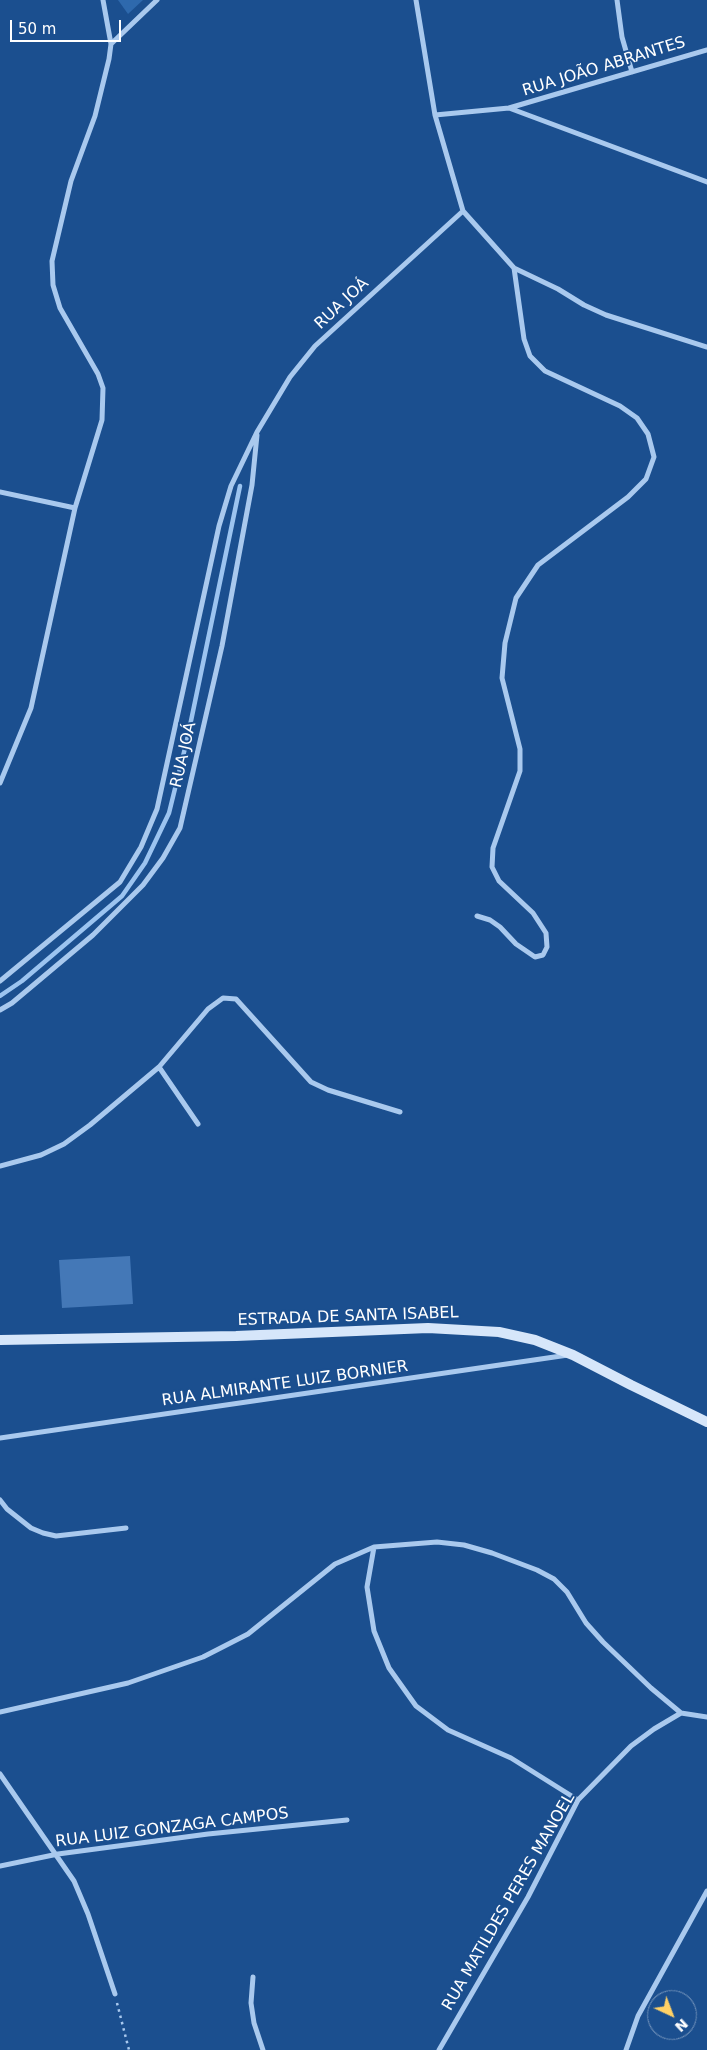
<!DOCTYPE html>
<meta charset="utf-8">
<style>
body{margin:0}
#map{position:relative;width:707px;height:2050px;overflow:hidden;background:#1b4f8f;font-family:"DejaVu Sans",sans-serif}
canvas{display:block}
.north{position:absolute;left:647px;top:1990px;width:50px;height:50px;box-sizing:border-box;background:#1b4f8f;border:1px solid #7695bc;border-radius:50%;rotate:137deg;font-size:14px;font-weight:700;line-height:20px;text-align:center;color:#fff}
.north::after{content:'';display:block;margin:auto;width:18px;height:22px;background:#ffd166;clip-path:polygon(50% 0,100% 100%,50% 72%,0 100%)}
.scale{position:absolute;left:10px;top:20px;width:111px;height:22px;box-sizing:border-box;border:2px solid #fff;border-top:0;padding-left:6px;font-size:15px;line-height:18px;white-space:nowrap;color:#fff;-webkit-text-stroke:4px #1b4f8f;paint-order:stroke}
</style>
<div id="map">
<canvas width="707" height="2050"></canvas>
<div class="north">N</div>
<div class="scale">50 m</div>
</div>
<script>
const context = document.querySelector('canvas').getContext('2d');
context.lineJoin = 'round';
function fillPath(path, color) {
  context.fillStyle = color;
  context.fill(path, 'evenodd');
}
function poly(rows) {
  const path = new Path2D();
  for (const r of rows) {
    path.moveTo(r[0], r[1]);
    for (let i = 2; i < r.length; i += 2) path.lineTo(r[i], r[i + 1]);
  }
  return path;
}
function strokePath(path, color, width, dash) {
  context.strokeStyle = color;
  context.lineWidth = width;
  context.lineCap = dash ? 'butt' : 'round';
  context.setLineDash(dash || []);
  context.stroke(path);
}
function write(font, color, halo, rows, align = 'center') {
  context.font = font + ' "DejaVu Sans",sans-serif';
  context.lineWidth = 4;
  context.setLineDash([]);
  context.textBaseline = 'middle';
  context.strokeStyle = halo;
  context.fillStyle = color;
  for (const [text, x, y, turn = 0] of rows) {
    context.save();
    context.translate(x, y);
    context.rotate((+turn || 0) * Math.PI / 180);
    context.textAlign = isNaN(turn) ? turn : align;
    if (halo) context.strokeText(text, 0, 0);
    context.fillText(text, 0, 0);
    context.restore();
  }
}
const green = poly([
 [118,0,143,0,128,14]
]);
const stream = poly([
 [0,996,22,981,122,896,145,863,169,813,187,740,240,486]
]);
const building = poly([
 [130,1256,133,1304,62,1308,59,1260]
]);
const path = poly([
 [117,2003,129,2050]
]);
const street = poly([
 [416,0,435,115,463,211,514,268,558,289,584,305,606,315,707,347],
 [617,0,622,37,632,72],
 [111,44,157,0],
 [509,108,707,50],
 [435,115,509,108,707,182],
 [0,492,75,508],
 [0,783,31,708,75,508,102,420,103,388,98,374,60,308,53,285,52,261,71,181,95,116,109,59,111,44,103,0],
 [477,916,490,920,500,927,516,944,535,957,543,955,547,947,546,933,533,913,499,881,492,867,493,848,520,771,520,749,502,678,505,643,516,598,538,565,628,497,646,479,654,457,648,434,637,418,620,406,545,371,530,356,524,339,514,268],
 [0,981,120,882,141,847,157,809,219,526,231,486,257,432,290,377,315,346,463,211],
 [0,1010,12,1003,93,935,143,885,163,858,180,828,222,646,252,485,257,435],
 [159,1067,198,1124],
 [0,1166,41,1155,64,1144,90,1125,159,1067,208,1009,223,998,236,999,311,1082,328,1090,400,1112],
 [0,1438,568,1355],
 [0,1500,7,1509,31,1528,43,1533,56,1536,126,1528],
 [374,1547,367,1587,374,1631,389,1668,416,1706,448,1730,511,1758,578,1800],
 [0,1712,128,1683,203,1657,248,1634,335,1564,374,1547,437,1542,464,1545,492,1553,537,1570,554,1579,567,1592,586,1623,603,1642,651,1688,681,1713],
 [0,1774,74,1881,88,1914,115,1994],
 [0,1866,58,1854,208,1834,347,1820],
 [253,1977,251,2003,254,2023,263,2050],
 [439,2050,528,1897,578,1800,631,1746,654,1729,681,1713,707,1717],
 [626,2050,638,2016,707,1891]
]);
const secondary = poly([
 [0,1340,236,1336,428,1328,499,1332,535,1340,573,1355,631,1385,707,1422]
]);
const streetNames = [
 ["RUA JOÃO ABRANTES",604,67,-17],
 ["RUA JOÁ",342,304,-43],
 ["RUA JOÁ",184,755,-77],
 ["ESTRADA DE SANTA ISABEL",348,1317,-2],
 ["RUA ALMIRANTE LUIZ BORNIER",285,1384,-8],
 ["RUA LUIZ GONZAGA CAMPOS",172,1828,-7],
 ["RUA MATILDES PERES MANOEL",509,1902,-60]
];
fillPath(green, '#2e69ad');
strokePath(stream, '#9cc4f0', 4.5);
fillPath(building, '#4478b7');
strokePath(path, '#a9c9ee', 2.5, [2.5, 4]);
strokePath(street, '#a9c9ee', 5);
strokePath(secondary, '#d6e6fa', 10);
write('16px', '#fff', '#1b4f8f', streetNames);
</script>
